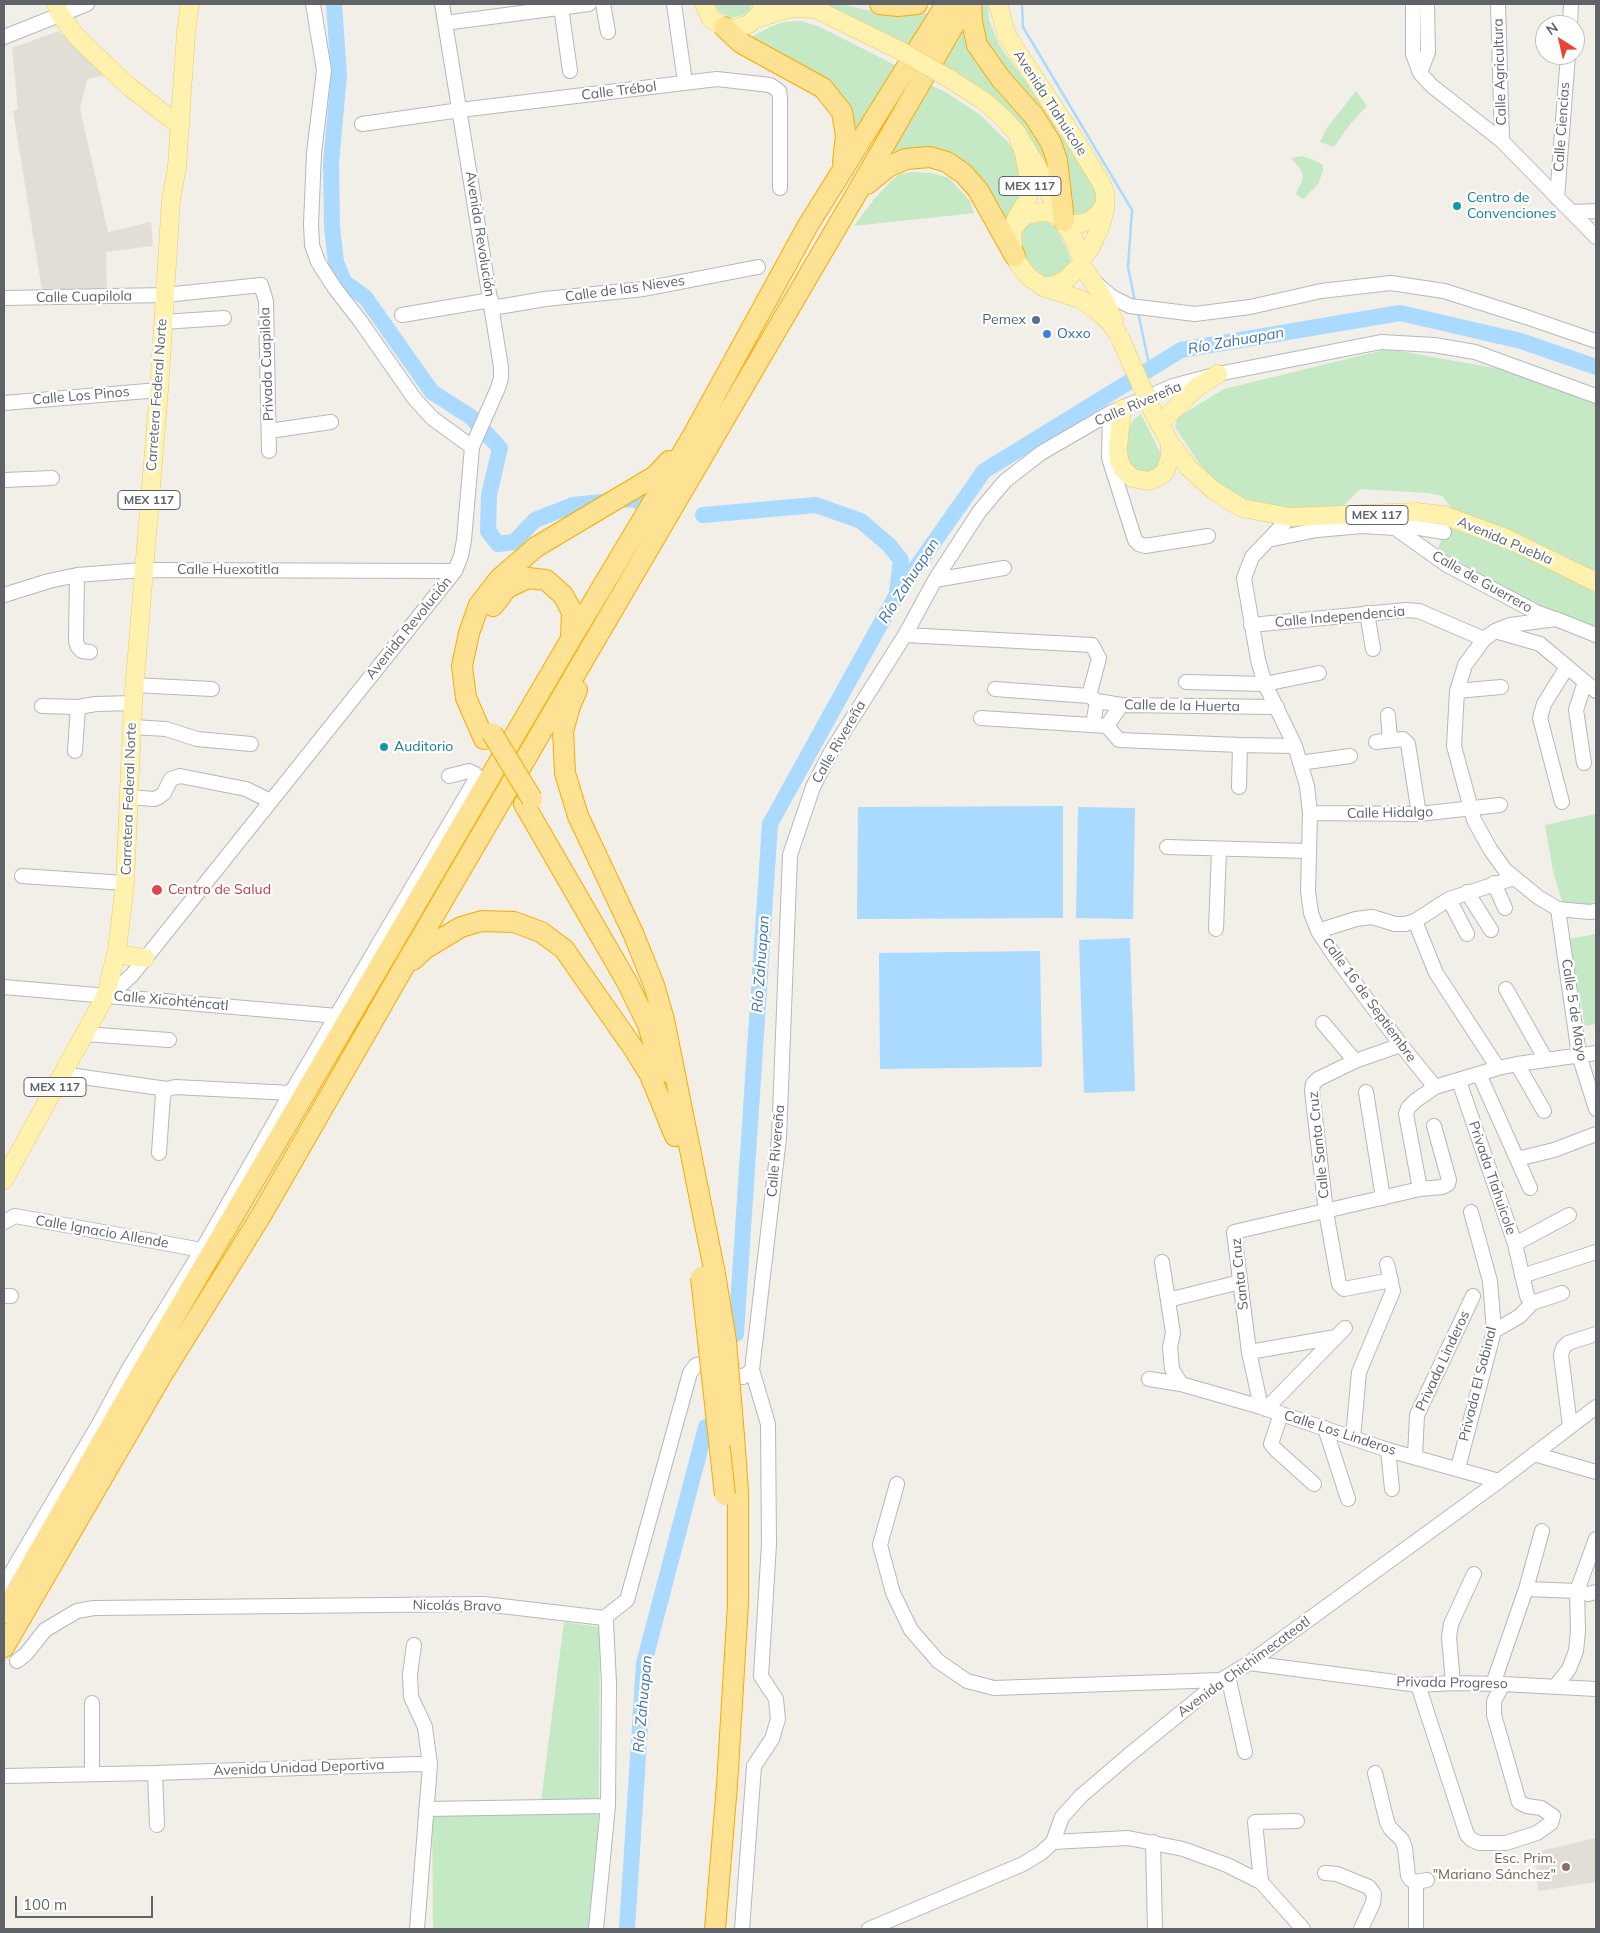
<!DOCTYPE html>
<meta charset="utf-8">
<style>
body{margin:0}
#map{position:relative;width:1600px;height:1933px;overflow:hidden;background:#f1efe8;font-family:Mulish,sans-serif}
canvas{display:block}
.frame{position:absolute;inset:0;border:5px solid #5f6368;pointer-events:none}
.north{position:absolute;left:1535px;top:15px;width:50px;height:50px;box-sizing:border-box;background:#fff;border:1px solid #bfc1c3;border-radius:50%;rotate:325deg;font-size:14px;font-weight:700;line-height:20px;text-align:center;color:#5f6368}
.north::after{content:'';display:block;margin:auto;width:18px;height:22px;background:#ea4335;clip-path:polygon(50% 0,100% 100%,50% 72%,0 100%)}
.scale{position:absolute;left:15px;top:1896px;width:138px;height:22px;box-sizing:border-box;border:2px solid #5f6368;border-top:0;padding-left:6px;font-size:15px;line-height:18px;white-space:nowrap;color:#5f6368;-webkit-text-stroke:4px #fff;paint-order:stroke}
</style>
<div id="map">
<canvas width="1600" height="1933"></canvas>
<div class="frame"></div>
<div class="north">N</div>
<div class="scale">100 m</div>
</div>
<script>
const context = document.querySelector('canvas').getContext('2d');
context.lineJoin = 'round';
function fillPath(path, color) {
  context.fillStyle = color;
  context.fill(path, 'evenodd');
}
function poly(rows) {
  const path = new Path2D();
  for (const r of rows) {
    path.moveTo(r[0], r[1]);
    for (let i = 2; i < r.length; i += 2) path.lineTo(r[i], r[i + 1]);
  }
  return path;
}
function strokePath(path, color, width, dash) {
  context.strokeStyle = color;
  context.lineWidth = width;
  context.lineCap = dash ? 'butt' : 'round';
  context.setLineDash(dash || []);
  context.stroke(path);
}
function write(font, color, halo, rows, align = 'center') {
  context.font = font + ' Mulish,sans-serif';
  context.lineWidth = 4.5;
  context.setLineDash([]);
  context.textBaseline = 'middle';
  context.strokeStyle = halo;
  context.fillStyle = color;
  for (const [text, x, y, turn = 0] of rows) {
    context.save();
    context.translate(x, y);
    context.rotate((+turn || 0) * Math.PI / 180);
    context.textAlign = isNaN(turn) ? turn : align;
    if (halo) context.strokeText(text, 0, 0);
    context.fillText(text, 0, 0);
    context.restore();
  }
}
const education = poly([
 [59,31,106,75,87,79,80,109,108,232,151,222,153,246,106,252,107,290,42,290,13,111,18,110,12,48],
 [1596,1838,1596,1882,1538,1891,1536,1852]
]);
const green = poly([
 [715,4,752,4,749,11,744,15,731,18,719,12],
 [813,4,841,4,889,15,904,16,929,13,905,50],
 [983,4,988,4,989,20,999,45,1029,86,1098,192,1095,209,1081,215,1070,212,1062,162,991,61,979,14],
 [967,20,1047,139,1053,182,941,64],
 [801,21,820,27,895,65,854,143,847,113,746,40,770,27,784,22],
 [929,84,947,93,979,114,1009,143,1020,161,1022,195,1006,225,971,175,886,158],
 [1356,91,1367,106,1351,123,1334,147,1320,142,1326,129],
 [1302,156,1314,160,1323,165,1323,171,1318,184,1303,199,1296,194,1303,178,1301,170,1291,158],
 [914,172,931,173,949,178,970,201,974,213,854,226,875,198,892,180,900,174],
 [1041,221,1048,222,1058,230,1069,254,1071,262,1066,273,1042,280,1024,260,1019,241,1025,227,1030,224],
 [1388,349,1500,369,1596,402,1596,574,1453,511,1443,496,1428,493,1360,489,1337,512,1255,506,1230,495,1203,469,1175,427,1178,417,1224,389],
 [1141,414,1163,458,1163,466,1152,476,1134,472,1124,453,1128,430,1133,420],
 [1418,526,1451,528,1521,554,1596,593,1596,626,1515,599,1461,574,1465,565,1437,551,1442,538,1404,534],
 [1596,814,1596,905,1564,909,1553,871,1545,825],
 [1596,934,1596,1024,1585,1026,1568,939],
 [564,1622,600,1627,598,1894,593,1929,433,1929,432,1812,540,1809]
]);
const water = poly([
 [1063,806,1063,918,857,919,858,807],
 [1078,807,1135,808,1133,919,1076,918],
 [1130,938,1135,1091,1084,1093,1079,940],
 [1040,951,1042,1067,880,1069,879,953]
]);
const stream = poly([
 [1022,4,1023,27,1132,210,1128,267,1135,302],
 [1138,312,1150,369]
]);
const river = poly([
 [334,4,339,75,331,163,332,227,336,262,344,282,365,297,432,392,471,417,500,448,489,495,488,531,498,544,514,542,535,520,573,505,631,499,641,502],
 [703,515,816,505,861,521,889,545,901,560,897,592],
 [736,1334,770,824,896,596,984,471,1181,350,1400,313,1521,341,1596,367],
 [627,1929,644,1663,706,1427]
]);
const minor = poly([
 [313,4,324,70,314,153,311,224,312,245,318,262,334,287,361,322,414,398,432,418,472,447],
 [603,4,608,32],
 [674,4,684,75],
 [1413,4,1413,54,1420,73,1432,86,1502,141,1596,237],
 [1498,4,1502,141],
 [561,7,570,71],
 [445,23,589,4],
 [1570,25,1571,4],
 [4,37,87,4],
 [1420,73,1428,52,1427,4],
 [362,124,460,110,717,79,770,85,779,91,780,98,780,188],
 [1557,198,1568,55],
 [1572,212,1596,211],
 [1098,285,1112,297,1130,306,1195,314,1250,307,1321,291,1391,283,1444,291,1526,317,1596,341],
 [4,298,165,295,261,285,266,301,269,451],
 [492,308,545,299,644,289,758,267],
 [402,315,491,300],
 [163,322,224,318],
 [4,403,159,390],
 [1110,413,1109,458,1135,540,1139,544,1145,546,1208,536],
 [269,431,331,422],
 [4,480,52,478],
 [1290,517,1252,557,1244,578,1258,660,1265,684,1295,746,1307,786,1310,813,1308,891,1311,913,1318,931,1334,955,1401,1045,1435,1087],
 [1395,528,1419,528,1444,532],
 [1268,540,1317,530,1362,526,1395,528,1447,565,1536,612,1555,619],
 [77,575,76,641,78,647,82,651,90,652],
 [935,580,1004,568],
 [4,595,49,581,77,575,143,570,455,571],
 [1367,613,1373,649],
 [1251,625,1406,610,1419,611,1484,639],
 [1495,631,1540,644,1596,691],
 [905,635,1092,645,1099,658,1089,696],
 [1596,635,1556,619,1510,625,1495,631,1484,639,1465,665,1457,691,1454,746,1474,820,1490,849,1505,870,1538,897,1558,909,1590,912,1596,911],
 [1186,682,1265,684,1319,673],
 [134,685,212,689],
 [995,689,1089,696,1097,701,1121,705,1277,707],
 [1457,691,1501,687],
 [42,706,78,707,96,704,133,703],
 [1388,715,1390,740],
 [981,718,1107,726,1121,705],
 [1093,725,1097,701],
 [1107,726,1119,740,1240,745,1295,746],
 [132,727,166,729,197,739,251,744],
 [1376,742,1403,739,1408,744,1419,814],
 [75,751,78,707],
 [1300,763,1350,756],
 [1584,763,1576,710,1585,682],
 [1239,787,1240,745],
 [129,797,154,799,159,797,164,793,171,779,180,776,246,789,270,801],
 [1562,802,1540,718,1544,704,1567,667],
 [1310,813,1419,814,1500,805],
 [1167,847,1308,851],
 [22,876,125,883],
 [1494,883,1505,908],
 [1467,892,1491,930],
 [1449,899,1467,934],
 [1558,909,1579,1055,1596,1109],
 [1415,921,1436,973,1498,1068],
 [1216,929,1219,850],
 [1318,931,1356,919,1372,917,1395,924,1405,924,1415,921,1449,899,1514,878],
 [4,987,337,1016],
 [1506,989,1546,1060],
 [108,991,122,984,132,975,455,571,461,556,464,540,472,447,498,388,501,378,501,367,442,4],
 [1323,1023,1355,1061],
 [84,1034,169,1040],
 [1517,1064,1544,1111],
 [62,1074,167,1089,175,1087,291,1093],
 [1479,1074,1530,1188],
 [1459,1081,1515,1244,1527,1296,1532,1303,1562,1293],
 [1366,1092,1383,1198],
 [159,1153,163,1095,167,1089],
 [1517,1159,1554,1150,1596,1134],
 [1420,1189,1406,1114,1408,1108,1415,1101,1435,1087,1498,1068,1517,1064,1596,1053],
 [4,1222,15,1216,202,1250],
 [1515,1244,1569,1215],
 [1162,1262,1173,1333,1170,1347,1172,1369,1181,1384],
 [1522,1276,1596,1252],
 [1391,1280,1344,1289,1339,1284,1326,1212,1312,1091,1313,1084,1318,1079,1355,1061,1401,1045],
 [4,1296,11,1296],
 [1168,1300,1240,1282],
 [1494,1331,1520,1316,1532,1303],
 [1249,1352,1336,1337],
 [1149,1379,1181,1384,1261,1407,1388,1450,1499,1481],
 [1261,1407,1249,1352,1234,1232,1420,1189,1442,1187,1448,1184,1449,1180,1434,1126],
 [1266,1409,1345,1328],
 [1281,1414,1271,1444,1275,1449,1314,1484],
 [1570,1426,1561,1355,1563,1348,1568,1343,1596,1334],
 [1325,1428,1348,1499],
 [1353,1438,1359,1372,1393,1291,1387,1264],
 [1388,1450,1392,1489],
 [1534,1454,1596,1472],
 [1415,1456,1417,1415,1473,1296],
 [1458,1468,1494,1331,1490,1281,1471,1212],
 [897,1484,880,1545,893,1593,911,1630,938,1661,967,1681,994,1688,1221,1680],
 [4,1585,100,1422,128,1370,202,1250,291,1093,477,777,475,774,469,771,449,776],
 [1526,1589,1577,1591,1588,1594,1596,1592],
 [604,1618,627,1600,690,1373,696,1365,701,1364,743,1377,752,1370],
 [414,1645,410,1674,411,1697,425,1727,430,1765,417,1929],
 [17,1661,26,1654,45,1630,77,1611,94,1608,484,1604,604,1618],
 [1249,1663,1418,1685,1453,1683,1503,1684,1596,1689],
 [1228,1676,1245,1752],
 [1453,1683,1449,1637,1451,1624,1474,1574],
 [1493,1684,1526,1589,1542,1531],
 [1418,1685,1467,1835,1472,1840,1479,1843,1506,1843,1537,1833,1551,1823,1553,1816,1541,1808,1527,1806,1519,1802,1494,1715,1494,1701,1503,1684],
 [1555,1687,1569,1669,1576,1651,1578,1631,1577,1591,1596,1539],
 [155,1773,157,1825],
 [1375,1773,1387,1822,1390,1828,1402,1840,1405,1848,1408,1876,1411,1880,1416,1882,1427,1880],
 [92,1774,92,1703],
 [4,1776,155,1773,417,1764,430,1765],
 [426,1809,608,1806],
 [1053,1842,1128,1838,1183,1849,1227,1865,1261,1882,1303,1929],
 [1153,1842,1155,1929],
 [1325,1873,1337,1874,1369,1887,1374,1894,1373,1903,1361,1929],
 [1261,1882,1255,1822,1297,1821],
 [1416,1882,1416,1929],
 [596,1929,608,1806,609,1683,606,1622,604,1618],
 [742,1929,754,1766,772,1739,778,1719,776,1699,761,1676,769,1544,768,1424,752,1370,779,1138,790,855,813,787,831,752,905,635,935,580,979,512,1005,481,1041,453,1110,413,1173,386,1218,374,1381,342,1434,345,1475,352,1596,396],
 [869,1929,1023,1864,1041,1853,1053,1842,1062,1817,1081,1796,1129,1755,1221,1680,1249,1663,1499,1481,1596,1407]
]);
const major = poly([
 [56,4,60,15,78,38,127,85,180,126],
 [704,4,711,19,724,27,733,29,749,24,760,13,763,4],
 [805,4,899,50],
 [998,4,1007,36,1074,138,1102,184,1105,193,1105,209,1100,228,1090,249,1082,258,1081,264,1067,279,1055,285,1043,287],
 [756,19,780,11,795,8,815,9],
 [950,79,984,101,1003,118,1017,133,1042,175,1059,216],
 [1017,133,1024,153,1030,184,1028,199,1017,217,1012,229,1013,250,1018,263,1028,276,1043,287,1080,299,1096,310,1109,322,1117,332],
 [1066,224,1079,224,1091,220,1100,212,1105,203],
 [1015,226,1023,217,1032,213,1047,212,1059,216,1071,233,1082,258],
 [1081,264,1102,296,1114,321],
 [1122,409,1118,447,1119,460,1123,469,1132,478,1149,481,1159,477,1165,472,1170,457,1170,443],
 [1154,414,1170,443,1188,467,1213,490,1242,508,1290,517,1417,512,1443,515,1506,538,1596,582],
 [1159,424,1197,387,1218,374],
 [117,950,123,955,145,958],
 [4,1180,106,995,117,950,125,883,133,703,159,390,171,200,177,167,186,32,190,4]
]);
const highway = poly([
 [880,4,898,6,917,4],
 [971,4,972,22,977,45,1001,79,1034,116,1051,143,1057,160,1064,221],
 [724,27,741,43,823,88,842,112,846,136,843,162],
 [867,184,888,167,906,159,930,157,947,162,964,174,978,190,1015,256],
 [493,606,507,588,528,578,546,580,563,595,572,612,571,637],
 [577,690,570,706,563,731,565,773,578,816,633,933,654,985,664,1020,715,1274],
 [484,739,466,698,462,666,469,633,479,605,500,578,536,547,655,476,669,461],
 [524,804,627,982,648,1025,662,1072],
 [413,960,426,948,461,927,482,921,514,922,541,932,564,949,634,1049,650,1075,675,1136],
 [4,1613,146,1365,571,639,692,437,807,227,946,4],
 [4,1647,162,1375,262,1214,402,970,855,196,966,4],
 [715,1929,727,1785,738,1604,738,1492,734,1436]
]);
const majorBridge = poly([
 [899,50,950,79],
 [1120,338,1154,414]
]);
const highwayBridge = poly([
 [492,733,532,799],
 [715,1274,726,1341,734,1436],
 [701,1277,725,1495]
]);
const markers = [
 [1457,206,5,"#0f9aa8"],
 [1036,320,5,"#5c6f8a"],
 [1047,334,5,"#3f7fe0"],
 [384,747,5,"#0f9aa8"],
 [157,890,6,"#e0444e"],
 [1566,1867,5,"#8d6e63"]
];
const shields = [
 [1030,186,62],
 [149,500,62],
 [1377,515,62],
 [55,1087,62]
];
const shieldNames = [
 ["MEX 117",1030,186],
 ["MEX 117",149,500],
 ["MEX 117",1377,515],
 ["MEX 117",55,1087]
];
const streetNames = [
 ["Calle Agricultura",1500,72,-92],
 ["Calle Trébol",619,91,-7],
 ["Avenida Tlahuicole",1050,103,57],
 ["Calle Ciencias",1562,127,-86],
 ["Avenida Revolución",480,234,81],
 ["Calle de las Nieves",625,289,-8],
 ["Calle Cuapilola",84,297,-1],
 ["Privada Cuapilola",267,364,-92],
 ["Carretera Federal Norte",157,395,-86],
 ["Calle Los Pinos",81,396,-5],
 ["Calle Rivereña",1138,404,-23],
 ["Avenida Puebla",1505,541,23],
 ["Calle Huexotitla",228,570],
 ["Calle de Guerrero",1482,582,29],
 ["Calle Independencia",1340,617,-5],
 ["Avenida Revolución",409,628,-51],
 ["Calle de la Huerta",1182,706,1],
 ["Calle Rivereña",839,742,-60],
 ["Carretera Federal Norte",129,799,-88],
 ["Calle Hidalgo",1390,813,-1],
 ["Calle 16 de Septiembre",1369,1000,54],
 ["Calle Xicohténcatl",171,1001,5],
 ["Calle 5 de Mayo",1574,1010,81],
 ["Calle Santa Cruz",1319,1145,-96],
 ["Calle Rivereña",776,1151,-85],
 ["Privada Tlahuicole",1492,1178,71],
 ["Calle Ignacio Allende",102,1232,10],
 ["Santa Cruz",1240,1274,-96],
 ["Privada Linderos",1443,1361,-65],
 ["Privada El Sabinal",1478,1384,-76],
 ["Calle Los Linderos",1340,1433,18],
 ["Nicolás Bravo",457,1606,1],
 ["Avenida Chichimecateotl",1244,1667,-36],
 ["Privada Progreso",1452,1683,1],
 ["Avenida Unidad Deportiva",299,1768,-2]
];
const cultureNames = [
 ["Centro de",1467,198],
 ["Convenciones",1467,214],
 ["Auditorio",394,747]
];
const serviceNames = [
 ["Pemex",1026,320]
];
const shopNames = [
 ["Oxxo",1057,334]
];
const healthNames = [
 ["Centro de Salud",168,890]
];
const educationNames = [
 ["Esc. Prim.",1556,1859],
 ["\"Mariano Sánchez\"",1556,1875]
];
const waterNames = [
 ["Río Zahuapan",1236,341,-10],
 ["Río Zahuapan",909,581,-57],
 ["Río Zahuapan",761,964,-86],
 ["Río Zahuapan",643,1704,-85]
];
fillPath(education, '#e1ded6');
fillPath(green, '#c5e8c5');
fillPath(water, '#aadaff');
strokePath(stream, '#aadaff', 2.5);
strokePath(river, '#aadaff', 16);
strokePath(minor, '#b5b8bc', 16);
strokePath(major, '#f2c960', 19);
strokePath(highway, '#f9ab00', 22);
strokePath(minor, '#fff', 14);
strokePath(major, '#fff2af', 18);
strokePath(highway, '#fde293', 20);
strokePath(majorBridge, '#f2c960', 19, []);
strokePath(highwayBridge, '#f9ab00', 22, []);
strokePath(majorBridge, '#fff2af', 18);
strokePath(highwayBridge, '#fde293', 20);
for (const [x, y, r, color] of markers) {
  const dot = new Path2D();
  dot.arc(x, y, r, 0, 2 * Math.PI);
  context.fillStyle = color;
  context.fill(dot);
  strokePath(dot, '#fff', 2);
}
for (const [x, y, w] of shields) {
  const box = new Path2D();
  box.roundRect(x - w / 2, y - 9.5, w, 19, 4);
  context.fillStyle = '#fff';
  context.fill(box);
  strokePath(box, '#5f6368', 1);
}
write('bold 12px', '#5f6368', null, shieldNames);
write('14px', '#5f6368', '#fff', streetNames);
write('14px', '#0d838f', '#fff', cultureNames, 'left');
write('14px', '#4e5e75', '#fff', serviceNames, 'right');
write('14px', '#366cbe', '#fff', shopNames, 'left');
write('14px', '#be3a42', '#fff', healthNames, 'left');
write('14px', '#785e54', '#fff', educationNames, 'right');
write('italic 15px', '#4174aa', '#fff', waterNames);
</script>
